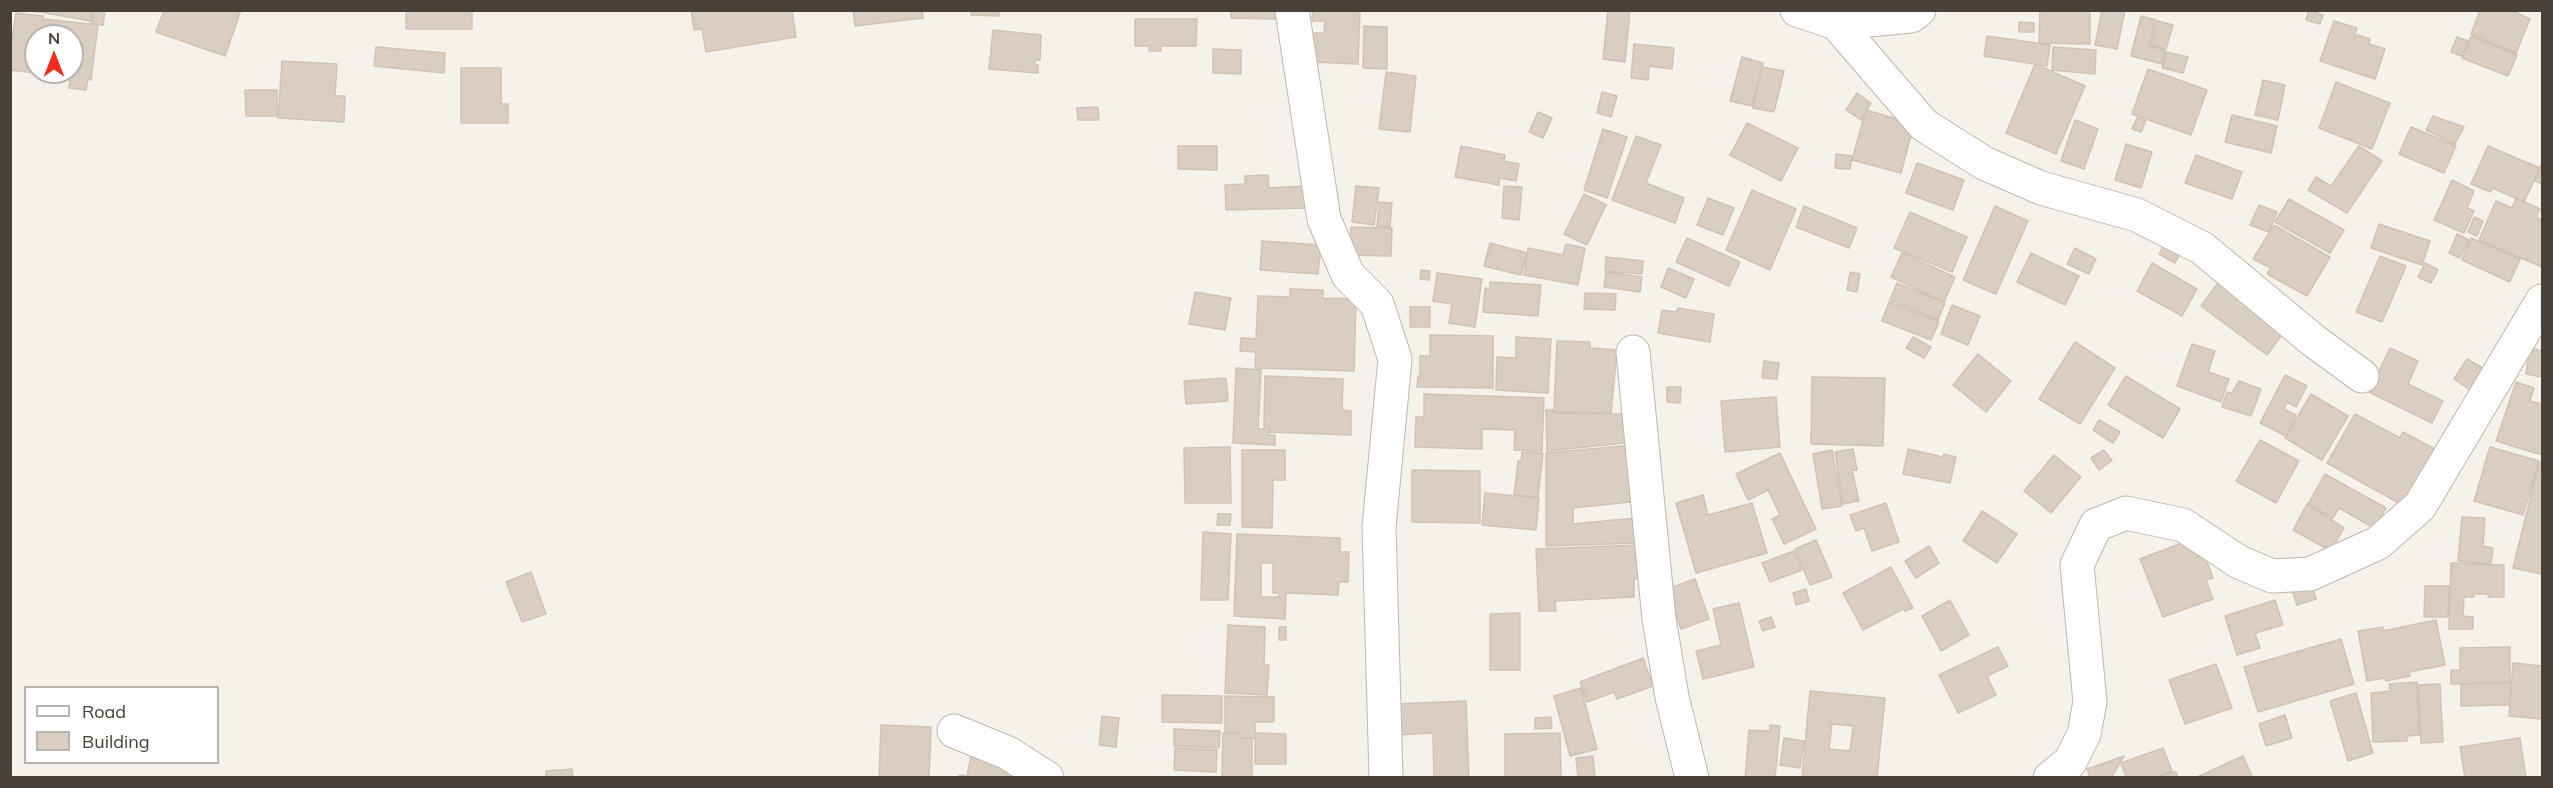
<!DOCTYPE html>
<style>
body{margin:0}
#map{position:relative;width:2553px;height:788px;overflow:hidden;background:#f5f1eb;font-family:Mulish,sans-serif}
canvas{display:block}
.frame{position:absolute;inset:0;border:12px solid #494139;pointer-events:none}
.legend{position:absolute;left:24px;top:686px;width:195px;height:78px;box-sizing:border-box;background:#fff;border:2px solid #b6b3b0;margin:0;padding:8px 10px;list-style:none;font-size:18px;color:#494139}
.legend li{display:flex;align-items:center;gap:12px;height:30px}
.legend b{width:30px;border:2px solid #b6b3b0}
.north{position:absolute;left:24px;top:24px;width:60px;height:60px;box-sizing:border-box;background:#fff;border:2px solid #b6b3b0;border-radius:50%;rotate:0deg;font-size:16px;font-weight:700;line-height:24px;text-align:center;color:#494139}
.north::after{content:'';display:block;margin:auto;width:21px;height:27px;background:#f62a21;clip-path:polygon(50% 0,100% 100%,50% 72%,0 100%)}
</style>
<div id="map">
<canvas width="2553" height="788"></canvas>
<div class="frame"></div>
<ul class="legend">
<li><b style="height:8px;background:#fff"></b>Road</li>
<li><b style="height:16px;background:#dacec3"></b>Building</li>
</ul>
<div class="north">N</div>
</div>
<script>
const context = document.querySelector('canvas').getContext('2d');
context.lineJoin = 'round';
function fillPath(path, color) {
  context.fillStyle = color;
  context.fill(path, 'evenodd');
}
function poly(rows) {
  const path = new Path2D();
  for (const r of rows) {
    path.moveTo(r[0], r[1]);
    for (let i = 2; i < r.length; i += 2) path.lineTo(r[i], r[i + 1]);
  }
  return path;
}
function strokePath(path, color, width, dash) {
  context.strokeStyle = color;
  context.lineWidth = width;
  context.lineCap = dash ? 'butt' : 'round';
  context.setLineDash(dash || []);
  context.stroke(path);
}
const building = poly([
 [28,10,93,10,91,21,28,10],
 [94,10,105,10,103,25,91,24,94,10],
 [164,10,241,10,225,56,156,32,164,10],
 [406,10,472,10,472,29,406,29,406,10],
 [691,10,792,10,796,37,706,52,702,29,694,30,691,10],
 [853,10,922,10,923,18,855,26,853,10],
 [971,10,999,10,999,16,971,15,971,10],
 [1231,10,1279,10,1279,19,1231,18,1231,10],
 [1313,10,1360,10,1358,64,1311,62,1312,33,1324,33,1325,21,1312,21,1313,10],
 [1608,10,1630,11,1625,62,1603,59,1608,10],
 [2040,10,2090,10,2090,44,2039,43,2040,10],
 [2102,10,2125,10,2117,49,2095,45,2102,10],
 [2309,10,2323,15,2320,24,2306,20,2309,10],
 [2480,10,2510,10,2530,19,2516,53,2471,34,2480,10],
 [16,13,43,16,40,36,36,36,35,73,10,70,10,51,16,13],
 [2141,16,2156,20,2149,46,2165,50,2162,64,2131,56,2141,16],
 [44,19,98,25,91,80,88,79,86,90,69,88,70,78,62,76,62,72,72,72,72,36,43,36,44,19],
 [1135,19,1197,19,1196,46,1161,46,1161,51,1149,51,1149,46,1135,46,1135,19],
 [2158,21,2173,25,2166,49,2151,45,2158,21],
 [2334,21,2357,28,2354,39,2358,35,2370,39,2369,44,2385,49,2375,79,2320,61,2334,21],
 [2019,22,2034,23,2034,32,2019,32,2019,22],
 [1364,26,1387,27,1387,69,1363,68,1364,26],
 [993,30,1041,35,1040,60,1035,60,1035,65,1038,65,1038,73,989,69,993,30],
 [1987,36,2050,45,2047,66,1984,56,1987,36],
 [2471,36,2517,55,2508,76,2462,58,2471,36],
 [2457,37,2468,41,2462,56,2451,52,2457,37],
 [1634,44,1674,48,1672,69,1649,66,1648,80,1631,78,1634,44],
 [376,47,445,53,444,73,374,66,376,47],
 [2053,47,2096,50,2095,74,2052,70,2053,47],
 [1213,49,1241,50,1241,74,1213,73,1213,49],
 [2166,52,2188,57,2183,73,2162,68,2166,52],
 [1742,57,1763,63,1752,106,1730,101,1742,57],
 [282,61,337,64,335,96,345,96,344,122,278,118,282,61],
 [2035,64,2085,86,2056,154,2006,133,2035,64],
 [1762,67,1784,71,1774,112,1753,108,1762,67],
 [461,68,501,68,501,104,508,104,508,123,461,123,461,68],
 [2148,69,2207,90,2191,135,2132,114,2148,69],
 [1386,72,1416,76,1410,132,1379,129,1386,72],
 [2263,80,2285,85,2278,120,2255,115,2263,80],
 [2336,82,2390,103,2372,149,2319,128,2336,82],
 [245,90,277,90,277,116,246,116,245,90],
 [1602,92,1617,96,1611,117,1597,113,1602,92],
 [1857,93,1871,103,1861,120,1846,110,1857,93],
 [1098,107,1099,120,1078,120,1077,108,1098,107],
 [1866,110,1914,124,1901,173,1852,160,1866,110],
 [1538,112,1552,118,1543,138,1529,132,1538,112],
 [2232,115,2277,126,2271,153,2225,142,2232,115],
 [2433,116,2464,127,2455,144,2426,130,2433,116],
 [2137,118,2146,121,2141,132,2132,129,2137,118],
 [2075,120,2098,129,2084,169,2061,161,2075,120],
 [1747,123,1798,148,1781,181,1730,155,1747,123],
 [2411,127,2456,146,2444,173,2399,154,2411,127],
 [1603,129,1627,137,1607,198,1584,190,1603,129],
 [1636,136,1661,145,1646,183,1684,198,1675,223,1612,200,1636,136],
 [2126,144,2152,152,2141,188,2115,180,2126,144],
 [1178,146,1217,146,1217,170,1178,169,1178,146],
 [1461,146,1505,155,1504,161,1519,164,1516,181,1500,178,1499,185,1455,177,1461,146],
 [2359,146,2382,161,2347,213,2308,190,2316,177,2331,186,2359,146],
 [2488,146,2540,168,2524,202,2493,188,2491,192,2471,184,2488,146],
 [1836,154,1852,156,1850,169,1835,168,1836,154],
 [2196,155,2242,172,2232,199,2185,183,2196,155],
 [2542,162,2542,184,2535,181,2542,162],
 [1917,163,1964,180,1953,210,1906,193,1917,163],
 [1268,175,1269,188,1306,186,1306,208,1226,210,1225,185,1245,184,1245,176,1268,175],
 [2452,180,2474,191,2467,208,2474,211,2464,233,2434,220,2452,180],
 [1356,186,1379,188,1374,225,1352,222,1356,186],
 [1504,186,1522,187,1519,220,1502,218,1504,186],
 [1752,190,1796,209,1770,270,1726,250,1752,190],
 [1584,194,1606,205,1587,245,1564,234,1584,194],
 [1708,198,1734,208,1723,235,1697,225,1708,198],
 [2516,198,2540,209,2536,217,2542,220,2542,267,2479,240,2496,201,2512,208,2516,198],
 [2289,199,2344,230,2330,253,2275,222,2289,199],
 [1379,202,1392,203,1390,227,1377,226,1379,202],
 [2259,205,2277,212,2269,232,2250,225,2259,205],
 [1804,206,1857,228,1849,248,1796,227,1804,206],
 [1995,206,2028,221,1996,294,1963,280,1995,206],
 [1910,212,1967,237,1952,272,1894,248,1910,212],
 [2474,217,2483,221,2477,236,2468,232,2474,217],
 [2379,224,2430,241,2422,265,2371,248,2379,224],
 [2274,225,2330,257,2307,296,2267,274,2271,268,2253,259,2274,225],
 [1351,227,1392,228,1391,256,1349,255,1351,227],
 [2457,234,2469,240,2460,258,2449,253,2457,234],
 [2169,236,2180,253,2175,263,2159,254,2169,236],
 [1687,238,1740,262,1729,286,1676,262,1687,238],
 [2471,238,2520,259,2510,282,2462,260,2471,238],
 [1262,241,1321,245,1318,274,1260,270,1262,241],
 [1490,243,1527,253,1521,275,1484,266,1490,243],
 [1566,244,1585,248,1578,285,1524,275,1528,248,1563,255,1566,244],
 [2075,248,2096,259,2089,274,2067,264,2075,248],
 [1902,253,1955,277,1944,302,1891,277,1902,253],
 [2031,253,2079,276,2065,305,2017,282,2031,253],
 [2380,256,2406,266,2382,322,2356,312,2380,256],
 [1606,257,1643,261,1642,274,1605,271,1606,257],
 [2152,263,2197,289,2182,316,2137,291,2152,263],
 [2425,263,2438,270,2431,283,2418,277,2425,263],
 [1668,268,1694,279,1686,298,1661,287,1668,268],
 [1421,270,1430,271,1429,280,1420,279,1421,270],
 [1606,272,1642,277,1640,292,1604,287,1606,272],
 [1850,272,1860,274,1857,292,1847,290,1850,272],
 [1437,273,1482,279,1475,327,1449,323,1452,304,1433,301,1437,273],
 [2220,280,2286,329,2267,355,2201,306,2220,280],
 [1490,282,1541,285,1538,316,1483,312,1485,288,1490,289,1490,282],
 [1897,283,1945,303,1938,320,1890,300,1897,283],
 [1290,289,1323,290,1323,298,1356,299,1354,371,1255,368,1256,352,1240,351,1241,338,1256,339,1258,296,1290,297,1290,289],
 [1195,292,1231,298,1225,330,1189,324,1195,292],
 [1585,293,1616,294,1615,310,1584,309,1585,293],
 [1889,302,1939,322,1931,340,1882,321,1889,302],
 [1952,305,1980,316,1968,345,1941,334,1952,305],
 [1410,307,1430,307,1430,327,1410,327,1410,307],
 [1678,308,1714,314,1710,342,1658,333,1662,310,1677,312,1678,308],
 [1430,335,1493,336,1493,388,1417,387,1418,376,1420,376,1420,356,1430,356,1430,335],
 [1516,337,1551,339,1548,393,1496,390,1497,357,1516,358,1516,337],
 [1913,337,1931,347,1924,358,1906,348,1913,337],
 [1557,341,1590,342,1590,348,1617,350,1611,413,1554,412,1557,341],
 [2075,342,2115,368,2080,424,2039,399,2075,342],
 [2192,344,2215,351,2208,372,2229,379,2221,402,2177,386,2192,344],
 [2390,348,2418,361,2408,384,2443,401,2432,423,2369,392,2390,348],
 [2530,348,2542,351,2542,377,2526,374,2530,348],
 [1978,354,2011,381,1986,412,1953,385,1978,354],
 [2467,359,2484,369,2470,390,2454,379,2467,359],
 [1764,361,1779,363,1777,379,1762,378,1764,361],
 [1236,368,1261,370,1258,429,1269,429,1269,435,1275,435,1275,445,1233,443,1236,368],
 [2285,375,2307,386,2296,407,2287,402,2284,409,2296,415,2286,436,2260,423,2285,375],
 [1265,376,1343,379,1342,410,1351,411,1351,435,1269,432,1270,427,1264,427,1265,376],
 [2126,376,2180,409,2163,438,2108,405,2126,376],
 [1812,377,1885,378,1883,446,1811,444,1812,377],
 [1226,378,1228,401,1186,404,1184,381,1226,378],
 [2239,381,2261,389,2251,416,2222,407,2227,392,2232,393,2239,381],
 [2516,382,2534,388,2530,401,2542,404,2542,455,2496,441,2516,382],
 [1667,387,1681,387,1680,403,1667,402,1667,387],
 [1424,394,1544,398,1542,451,1514,450,1515,430,1482,429,1482,449,1415,447,1416,417,1424,417,1424,394],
 [2311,394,2348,416,2322,460,2285,438,2311,394],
 [1776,397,1780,447,1725,452,1721,401,1776,397],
 [1546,410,1553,410,1553,413,1631,414,1634,442,1547,451,1546,410],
 [2355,414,2400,438,2403,432,2442,453,2406,507,2327,463,2355,414],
 [2099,420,2120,432,2113,443,2093,430,2099,420],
 [2260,440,2299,461,2276,503,2236,481,2260,440],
 [1633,445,1639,501,1573,508,1573,524,1636,518,1637,543,1546,546,1546,453,1633,445],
 [1230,447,1231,503,1185,503,1184,448,1230,447],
 [2490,447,2539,461,2523,515,2474,501,2490,447],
 [1853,449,1857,470,1852,470,1859,501,1843,504,1835,452,1853,449],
 [1908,449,1943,457,1944,454,1956,457,1950,483,1903,474,1908,449],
 [1242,450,1285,450,1285,480,1273,480,1272,528,1242,527,1242,450],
 [1832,450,1842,506,1822,509,1813,454,1832,450],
 [2104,450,2112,461,2099,470,2091,458,2104,450],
 [1522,452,1543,453,1538,497,1514,495,1518,461,1521,462,1522,452],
 [1780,453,1816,529,1784,544,1772,519,1780,515,1768,490,1748,500,1736,474,1780,453],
 [2054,455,2081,477,2051,513,2024,491,2054,455],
 [2539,463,2542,463,2542,574,2513,568,2539,463],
 [1412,470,1480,471,1480,523,1412,522,1412,470],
 [2325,474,2386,508,2374,528,2339,508,2333,518,2308,504,2325,474],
 [1485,493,1539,498,1536,530,1482,525,1485,493],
 [1703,495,1708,515,1752,503,1767,553,1696,573,1676,503,1703,495],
 [1886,503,1899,542,1872,551,1864,528,1856,531,1850,515,1886,503],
 [2307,504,2344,528,2331,551,2293,530,2307,504],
 [1982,511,2017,534,1997,563,1963,541,1982,511],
 [1218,514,1231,514,1230,525,1217,525,1218,514],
 [2462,517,2485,518,2483,546,2493,548,2491,564,2458,561,2462,517],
 [1203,532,1231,534,1228,600,1201,600,1203,532],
 [1237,534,1340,538,1340,552,1349,552,1348,582,1339,582,1338,595,1286,593,1285,619,1234,616,1237,534],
 [1261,563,1273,563,1273,593,1279,593,1279,597,1261,597,1261,563],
 [1816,540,1832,577,1810,585,1795,549,1816,540],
 [2190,540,2197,557,2204,554,2213,578,2206,580,2213,599,2163,617,2140,559,2190,540],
 [1640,545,1642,579,1634,579,1634,597,1555,601,1556,611,1539,611,1536,549,1640,545],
 [1929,546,1939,563,1916,578,1905,561,1929,546],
 [1794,551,1802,570,1770,582,1762,563,1794,551],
 [2451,563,2504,565,2504,597,2488,597,2489,594,2474,594,2474,597,2464,597,2463,616,2473,617,2473,629,2449,629,2451,563],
 [1891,567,1913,608,1905,611,1903,609,1863,630,1843,593,1891,567],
 [531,572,546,614,522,622,506,582,531,572],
 [1695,579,1709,619,1681,629,1667,589,1695,579],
 [2312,585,2316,599,2297,605,2292,590,2312,585],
 [2425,586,2449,586,2448,617,2424,617,2425,586],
 [1806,589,1809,601,1796,605,1793,593,1806,589],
 [1950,600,1969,635,1941,651,1922,616,1950,600],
 [2275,600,2283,625,2255,633,2260,648,2237,655,2225,616,2275,600],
 [1739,603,1754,667,1703,679,1696,651,1721,645,1713,609,1739,603],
 [1520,613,1520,670,1490,670,1490,614,1520,613],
 [1771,617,1775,627,1763,631,1759,621,1771,617],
 [2436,620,2445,665,2409,672,2410,676,2386,681,2385,678,2367,681,2358,631,2383,627,2383,631,2436,620],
 [1228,625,1265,627,1264,665,1269,665,1267,695,1225,693,1228,625],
 [1279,627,1286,627,1286,640,1279,640,1279,627],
 [2341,639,2354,684,2258,712,2244,667,2341,639],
 [1998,647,2008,666,1987,676,1996,695,1958,713,1939,675,1998,647],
 [2510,647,2510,682,2451,684,2451,670,2460,670,2460,648,2510,647],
 [1643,658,1653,686,1617,699,1614,692,1587,702,1580,682,1643,658],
 [2513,663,2542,666,2542,719,2509,716,2513,663],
 [2216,664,2232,708,2185,724,2169,680,2216,664],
 [2417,682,2419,735,2407,736,2407,741,2373,742,2371,693,2390,691,2389,684,2417,682],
 [2494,683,2511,683,2509,705,2461,706,2461,684,2494,683],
 [2440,684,2443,742,2421,743,2418,685,2440,684],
 [1581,688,1597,749,1570,756,1554,696,1581,688],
 [1810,691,1885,698,1877,778,1802,778,1810,691],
 [1832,724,1853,726,1850,751,1829,749,1832,724],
 [2356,693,2373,753,2348,761,2330,701,2356,693],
 [1162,695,1222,696,1222,723,1162,722,1162,695],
 [1225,696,1274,697,1274,722,1255,722,1255,738,1241,738,1241,733,1225,733,1225,696],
 [1466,701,1469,778,1434,778,1433,733,1396,735,1395,704,1466,701],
 [2285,715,2292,738,2266,746,2259,724,2285,715],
 [1102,716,1119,718,1116,747,1099,745,1102,716],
 [1551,717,1552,728,1535,729,1535,718,1551,717],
 [881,725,931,727,929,778,879,778,881,725],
 [1770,725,1780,726,1775,778,1745,778,1749,730,1770,731,1770,725],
 [1174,729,1220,731,1219,748,1174,746,1174,729],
 [1223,733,1239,734,1239,738,1252,738,1252,778,1222,778,1223,733],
 [1255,733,1286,734,1286,764,1255,764,1255,733],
 [1560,733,1561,778,1505,778,1505,734,1560,733],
 [1784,738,1804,741,1800,768,1780,765,1784,738],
 [2520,738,2526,778,2465,778,2460,747,2520,738],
 [1175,748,1217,750,1216,772,1174,770,1175,748],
 [2163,748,2172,771,2154,778,2126,778,2121,763,2163,748],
 [971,756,1028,768,1028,778,959,778,959,775,967,776,971,756],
 [1593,756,1595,778,1578,778,1576,758,1593,756],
 [2124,756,2111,778,2090,778,2087,769,2124,756],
 [2243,756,2253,778,2195,778,2243,756],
 [572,769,573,778,546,778,546,771,572,769],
 [2172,772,2176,772,2178,778,2157,778,2172,772]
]);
const minor = poly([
 [1292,10,1324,219,1348,275,1377,304,1395,359,1379,527,1386,778],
 [1797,10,1836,23,1924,125,1984,163,2041,188,2137,215,2202,248,2314,341,2362,376],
 [1836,23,1911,16,1919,10],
 [1633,352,1659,619,1672,697,1692,778],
 [954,731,1008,753,1047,778],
 [2050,778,2070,762,2084,734,2090,702,2077,565,2096,525,2126,513,2183,525,2239,562,2272,576,2310,574,2378,543,2420,506,2542,301]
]);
fillPath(building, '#dacec3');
strokePath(building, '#d1c3b4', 1.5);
strokePath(minor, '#c1b8ad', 35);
strokePath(minor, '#fff', 33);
</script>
